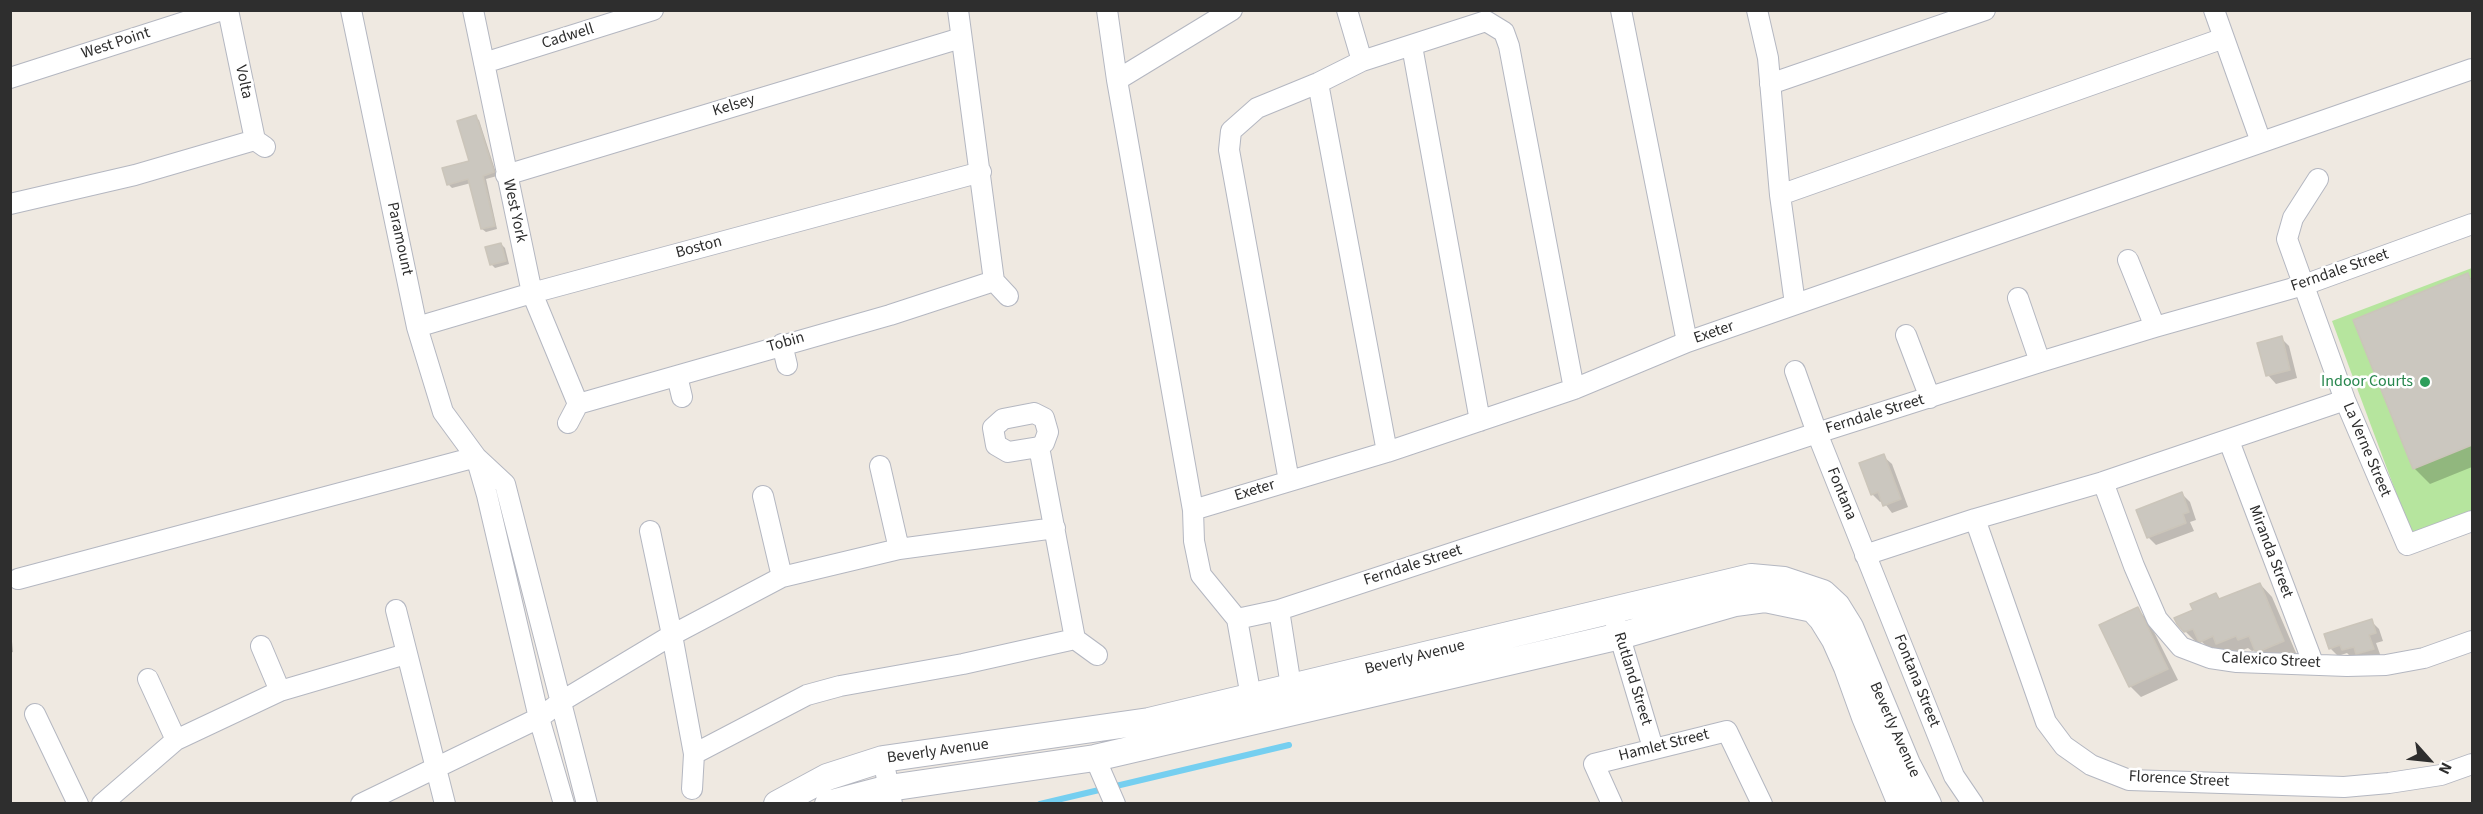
<!DOCTYPE html>
<style>
body{margin:0}
#map{position:relative;width:2483px;height:814px;overflow:hidden;background:#efe9e1;font-family:"Source Sans 3",sans-serif}
canvas{display:block}
.frame{position:absolute;inset:0;border:12px solid #2e2e2e;pointer-events:none}
.north{position:absolute;left:2399px;top:730px;width:60px;height:60px;-webkit-text-stroke:4px #fff;paint-order:stroke;rotate:117deg;font-size:16px;font-weight:700;line-height:24px;text-align:center;color:#2e2e2e}
.north::after{content:'';display:block;margin:auto;width:21px;height:27px;background:#2e2e2e;clip-path:polygon(50% 0,100% 100%,50% 72%,0 100%)}
</style>
<div id="map">
<canvas width="2483" height="814"></canvas>
<div class="frame"></div>
<div class="north">N</div>
</div>
<script>
const context = document.querySelector('canvas').getContext('2d');
context.lineJoin = 'round';
function fillPath(path, color) {
  context.fillStyle = color;
  context.fill(path, 'evenodd');
}
function poly(rows) {
  const path = new Path2D();
  for (const r of rows) {
    path.moveTo(r[0], r[1]);
    for (let i = 2; i < r.length; i += 2) path.lineTo(r[i], r[i + 1]);
  }
  return path;
}
function strokePath(path, color, width, dash) {
  context.strokeStyle = color;
  context.lineWidth = width;
  context.lineCap = dash ? 'butt' : 'round';
  context.setLineDash(dash || []);
  context.stroke(path);
}
function write(font, color, halo, rows, align = 'center') {
  context.font = font + ' "Source Sans 3",sans-serif';
  context.lineWidth = 5;
  context.setLineDash([]);
  context.textBaseline = 'middle';
  context.strokeStyle = halo;
  context.fillStyle = color;
  for (const [text, x, y, turn = 0] of rows) {
    context.save();
    context.translate(x, y);
    context.rotate((+turn || 0) * Math.PI / 180);
    context.textAlign = isNaN(turn) ? turn : align;
    if (halo) context.strokeText(text, 0, 0);
    context.fillText(text, 0, 0);
    context.restore();
  }
}
const green = poly([
 [2472,268,2472,519,2414,541,2332,321]
]);
const shadow = poly([
 [475,117,479,120,497,176,486,179,497,229,486,232,482,229,471,183,452,188,448,184,471,163],
 [501,244,505,248,509,264,495,268,491,264],
 [2467,275,2472,280,2472,467,2430,484,2414,468],
 [2281,338,2289,346,2297,378,2276,384,2268,375],
 [1883,456,1892,464,1908,507,1892,513,1883,501,1880,502,1872,494],
 [2182,494,2190,502,2196,520,2190,522,2194,531,2156,545,2148,537],
 [2260,584,2272,597,2296,653,2273,663,2269,662,2256,650,2252,651,2248,648,2230,655,2223,649,2214,653,2202,642,2198,644,2185,631,2195,611,2216,595,2221,600],
 [2137,609,2148,620,2178,680,2141,697,2130,686],
 [10,621,13,652,10,653],
 [2371,621,2379,629,2383,641,2376,643,2381,657,2365,661,2360,655,2352,658,2347,653,2338,656,2330,648]
]);
const stream = poly([
 [1040,804,1289,745]
]);
const building = poly([
 [476,115,494,172,483,176,495,226,481,229,468,179,447,185,442,168,469,161,457,121,476,115],
 [501,243,506,261,490,265,485,247,501,243],
 [2468,273,2472,285,2472,445,2413,469,2353,320,2468,273],
 [2282,336,2290,370,2266,376,2257,343,2282,336],
 [1884,454,1901,499,1883,506,1878,492,1871,495,1859,463,1884,454],
 [2182,492,2189,512,2183,514,2186,523,2147,538,2136,510,2182,492],
 [2260,583,2284,641,2260,651,2255,651,2249,636,2238,640,2236,636,2216,644,2213,636,2200,642,2198,640,2193,629,2184,632,2177,624,2174,618,2193,610,2190,604,2216,593,2219,599,2260,583],
 [2138,607,2168,669,2129,687,2099,625,2138,607],
 [2372,619,2376,633,2369,635,2374,649,2356,654,2354,647,2342,650,2340,645,2329,649,2324,634,2372,619]
]);
const minor = poly([
 [228,10,255,140,265,147],
 [351,10,417,327,443,412,476,457,505,484,587,804],
 [473,10,532,293,578,404],
 [958,10,994,281,1008,296],
 [1107,10,1117,80,1193,510,1387,452,1574,389,1687,342,2472,69],
 [1347,10,1362,61],
 [1621,10,1687,342],
 [1757,10,1768,58,1780,195,1795,304],
 [2214,10,2261,142],
 [1412,46,1480,421],
 [484,63,653,10],
 [10,78,222,10],
 [1117,80,1232,10],
 [1318,83,1387,452],
 [1770,84,1985,10],
 [506,175,961,38],
 [2318,179,2293,218,2287,239,2345,400,2407,545,2472,521],
 [1780,195,2224,38],
 [10,204,135,175,255,140],
 [2128,260,2155,327],
 [2018,298,2040,362],
 [417,327,532,293,981,172],
 [1906,335,1930,398],
 [782,344,787,365],
 [1795,371,1817,433,1954,776,1973,804],
 [677,376,682,397],
 [578,404,890,315,994,281],
 [1034,413,1044,418,1048,432,1044,443,1039,447,1008,452,996,445,993,428,1003,419,1034,413],
 [568,423,578,404],
 [2229,441,2313,663],
 [1039,447,1075,639],
 [476,457,487,495,539,718,564,804],
 [880,466,899,549],
 [1289,481,1229,150,1231,131,1257,108,1318,83,1362,61,1486,21,1504,32,1509,46,1574,389],
 [2103,482,2134,566,2157,619,2181,647,2210,658,2237,662,2347,666,2386,665,2424,658,2472,641],
 [763,496,782,577],
 [1193,510,1194,541,1201,575,1237,619],
 [1975,519,2046,722,2064,746,2091,765,2129,780,2344,787,2389,783,2441,775,2472,764],
 [650,531,672,635,694,754],
 [1865,555,1975,519,2103,482,2345,400],
 [18,579,476,457],
 [396,610,445,804],
 [1279,610,1293,699],
 [1616,624,1653,748],
 [261,646,280,691],
 [148,679,176,740],
 [1253,708,1237,619,1279,610,1817,433,2040,362,2155,327,2304,285,2472,224],
 [35,714,78,804],
 [1095,758,1115,804],
 [883,759,892,804],
 [692,789,694,754,807,695,840,686,963,664,1075,639,1097,655],
 [102,804,176,740,280,691,406,654],
 [361,804,539,718,562,701,672,635,782,577,899,549,1055,528],
 [1612,804,1594,764,1727,731,1762,804]
]);
const tertiary = poly([
 [777,804,827,777,883,759,1149,721,1751,577,1784,580,1823,593,1837,606,1850,627,1907,764,1928,804],
 [828,804,889,788,1095,758,1620,636,1735,603,1765,599,1813,609,1822,619,1835,640,1847,667,1865,717,1901,804]
]);
const markers = [
 [2425,382,6,"#2e9e5b"]
];
const streetNames = [
 ["Cadwell",568,37,-17],
 ["West Point",116,44,-18],
 ["Volta",243,82,78],
 ["Kelsey",734,106,-17],
 ["West York",514,211,78],
 ["Paramount",399,239,78],
 ["Boston",699,248,-15],
 ["Ferndale Street",2340,271,-19],
 ["Exeter",1714,333,-19],
 ["Tobin",786,343,-16],
 ["Ferndale Street",1875,415,-17],
 ["La Verne Street",2366,450,67],
 ["Exeter",1255,491,-17],
 ["Fontana",1841,494,68],
 ["Miranda Street",2270,552,69],
 ["Ferndale Street",1413,566,-18],
 ["Beverly Avenue",1415,658,-14],
 ["Calexico Street",2271,661,3],
 ["Rutland Street",1632,679,73],
 ["Fontana Street",1916,681,68],
 ["Beverly Avenue",1894,730,66],
 ["Hamlet Street",1664,746,-14],
 ["Beverly Avenue",938,752,-8],
 ["Florence Street",2179,780,3]
];
const leisureNames = [
 ["Indoor Courts",2413,382]
];
fillPath(green, '#b6e59e');
fillPath(shadow, '#0003');
strokePath(stream, '#75cff0', 6);
fillPath(building, '#cbc7bf');
strokePath(building, '#cbc5ba', 1.5);
strokePath(minor, '#b4b7c1', 22);
strokePath(tertiary, '#b4b7c1', 28);
strokePath(minor, '#fff', 20);
strokePath(tertiary, '#fff', 26);
for (const [x, y, r, color] of markers) {
  const dot = new Path2D();
  dot.arc(x, y, r, 0, 2 * Math.PI);
  context.fillStyle = color;
  context.fill(dot);
  strokePath(dot, '#fff', 2);
}
write('16px', '#2e2e2e', '#fff', streetNames);
write('16px', '#27864d', '#fff', leisureNames, 'right');
</script>
